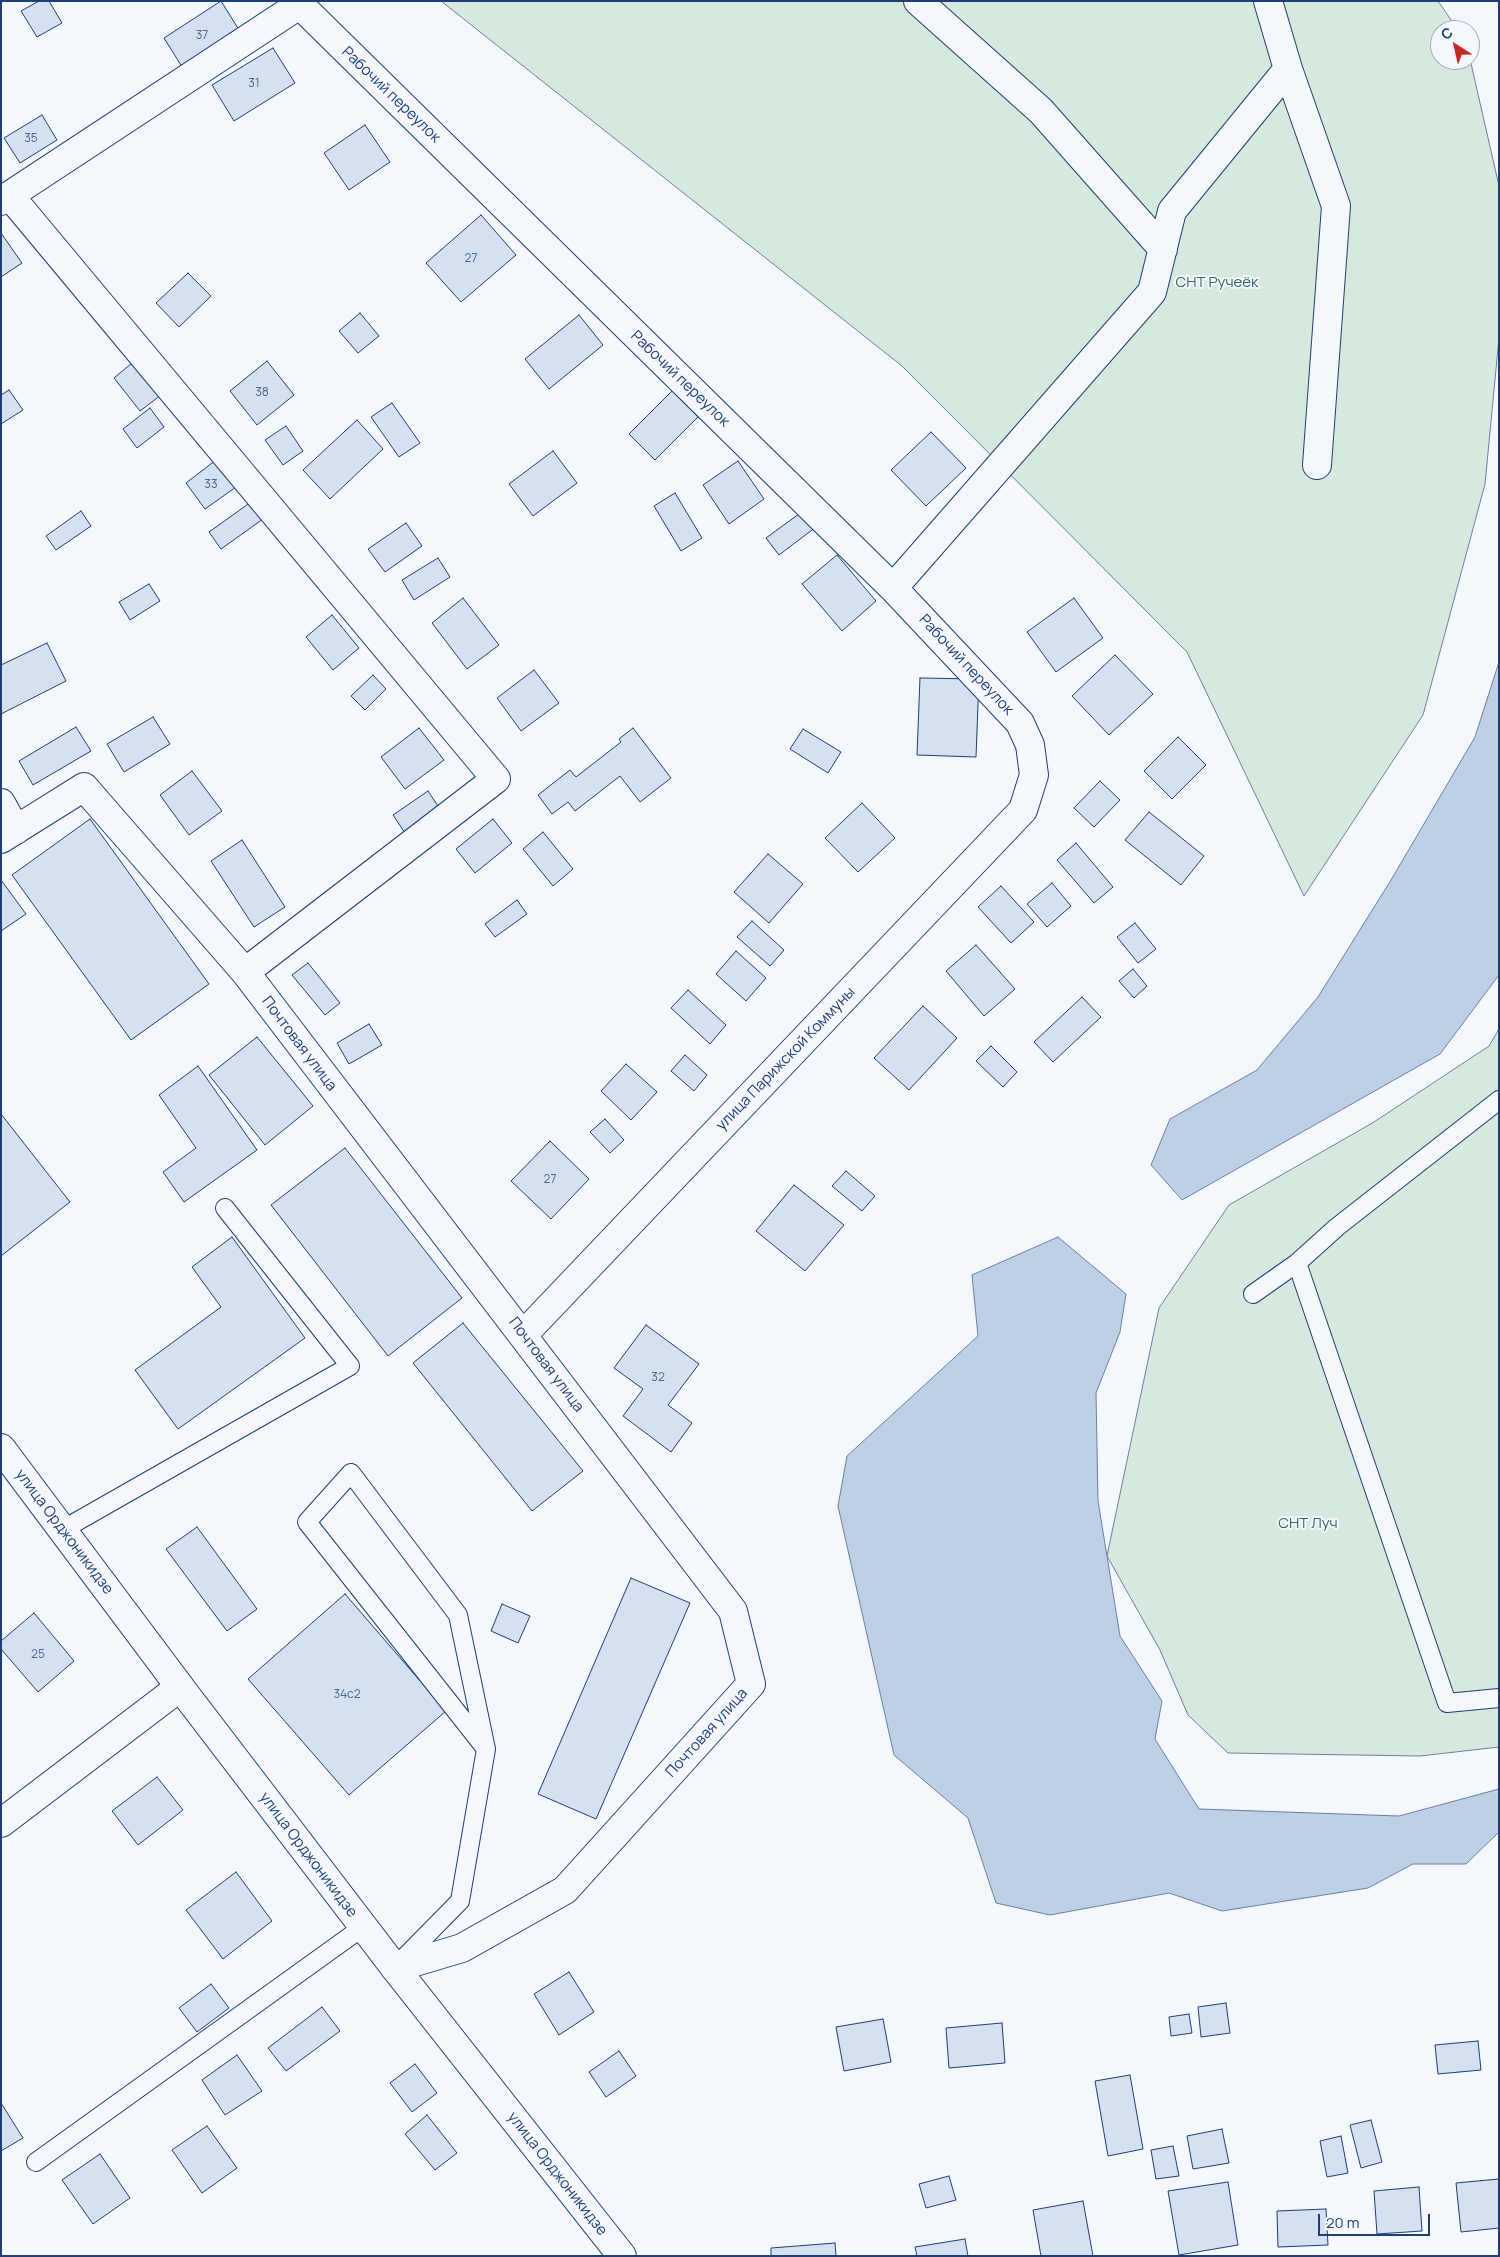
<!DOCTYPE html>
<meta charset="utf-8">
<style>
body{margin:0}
#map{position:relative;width:1500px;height:2257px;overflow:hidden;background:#f4f7fb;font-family:Manrope,sans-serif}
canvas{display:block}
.frame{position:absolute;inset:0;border:2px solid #1d3f73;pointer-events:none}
.north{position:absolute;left:1430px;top:20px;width:50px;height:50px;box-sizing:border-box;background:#f4f7fb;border:1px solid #9eadc5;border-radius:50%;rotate:325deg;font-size:14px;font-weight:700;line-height:20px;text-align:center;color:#1d3f73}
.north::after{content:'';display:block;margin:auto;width:18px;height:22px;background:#c62828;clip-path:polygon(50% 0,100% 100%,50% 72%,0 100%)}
.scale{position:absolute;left:1318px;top:2214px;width:112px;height:22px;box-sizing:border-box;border:2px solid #1d3f73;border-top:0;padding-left:6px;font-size:15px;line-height:18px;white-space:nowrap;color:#1d3f73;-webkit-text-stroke:4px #f4f7fb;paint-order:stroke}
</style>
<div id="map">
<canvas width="1500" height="2257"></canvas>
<div class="frame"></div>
<div class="north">С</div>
<div class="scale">20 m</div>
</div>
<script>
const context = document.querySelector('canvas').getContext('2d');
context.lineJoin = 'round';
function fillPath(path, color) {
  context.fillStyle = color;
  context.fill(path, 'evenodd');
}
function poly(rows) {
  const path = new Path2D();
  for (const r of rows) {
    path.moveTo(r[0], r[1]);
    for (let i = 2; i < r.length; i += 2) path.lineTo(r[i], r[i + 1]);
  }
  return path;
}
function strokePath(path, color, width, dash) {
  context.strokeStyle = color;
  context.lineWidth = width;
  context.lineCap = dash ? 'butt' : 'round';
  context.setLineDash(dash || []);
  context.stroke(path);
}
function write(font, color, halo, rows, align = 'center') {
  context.font = font + ' Manrope,sans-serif';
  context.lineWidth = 4;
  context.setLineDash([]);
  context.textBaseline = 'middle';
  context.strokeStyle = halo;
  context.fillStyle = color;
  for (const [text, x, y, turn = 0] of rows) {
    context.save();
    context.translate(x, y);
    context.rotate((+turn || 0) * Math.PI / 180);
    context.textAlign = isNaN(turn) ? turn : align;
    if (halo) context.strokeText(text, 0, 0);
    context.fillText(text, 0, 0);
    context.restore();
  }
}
const green = poly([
 [441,1,1438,1,1458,30,1440,30,1440,60,1470,59,1499,186,1499,338,1485,484,1423,715,1304,896,1187,652,902,366,441,1],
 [1499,1029,1499,1747,1420,1756,1228,1753,1188,1715,1160,1650,1107,1556,1159,1308,1229,1205,1374,1122,1489,1046,1499,1029]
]);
const water = poly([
 [1499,662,1499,975,1440,1054,1182,1200,1151,1165,1170,1119,1257,1070,1318,997,1391,880,1475,737,1499,662],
 [1058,1237,1126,1294,1120,1332,1096,1393,1098,1501,1120,1636,1162,1701,1155,1739,1199,1809,1399,1816,1499,1789,1499,1832,1466,1864,1413,1864,1368,1888,1222,1911,1169,1893,1050,1915,996,1903,968,1818,894,1755,838,1506,847,1456,978,1336,972,1275,1058,1237]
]);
const building = poly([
 [39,1,49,1,62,23,37,37,21,11,39,1],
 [221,1,241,33,184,70,164,38,221,1],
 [273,48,295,83,234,121,212,85,273,48],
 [42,115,57,140,20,163,4,138,42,115],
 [365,125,390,162,349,190,324,153,365,125],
 [481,215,516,255,461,302,426,263,481,215],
 [1,233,22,263,1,277,1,233],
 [188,273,211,296,179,327,156,303,188,273],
 [360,313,379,336,358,353,339,331,360,313],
 [579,315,603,345,549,389,525,359,579,315],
 [138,358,165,392,140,411,114,378,138,358],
 [267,361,294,395,257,425,230,391,267,361],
 [9,390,23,410,1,424,1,395,9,390],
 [672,391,698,417,655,460,629,434,672,391],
 [392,403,420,443,399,457,371,417,392,403],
 [150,408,164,427,137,448,123,429,150,408],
 [357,420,383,449,330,499,303,470,357,420],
 [286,426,303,451,283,465,265,440,286,426],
 [931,432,966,468,926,506,891,470,931,432],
 [553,451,577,483,533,516,509,484,553,451],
 [216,460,236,487,205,509,186,483,216,460],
 [738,461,764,499,729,524,703,485,738,461],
 [675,493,702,538,681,551,654,506,675,493],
 [251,502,263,519,221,549,209,532,251,502],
 [81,511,91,526,56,550,46,536,81,511],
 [803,511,816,527,779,555,766,538,803,511],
 [406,523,422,546,385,572,368,549,406,523],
 [837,555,876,601,842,631,802,584,837,555],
 [438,558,450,577,414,600,402,580,438,558],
 [149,584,160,601,130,620,119,602,149,584],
 [463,598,499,645,467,669,432,623,463,598],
 [1074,598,1103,638,1056,672,1027,632,1074,598],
 [332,615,359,648,333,670,306,637,332,615],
 [47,643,66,681,1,714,1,665,47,643],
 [1115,655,1153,694,1109,735,1072,696,1115,655],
 [534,670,559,703,521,731,497,698,534,670],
 [373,675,386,689,365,710,351,696,373,675],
 [920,678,979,679,976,757,917,755,920,678],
 [153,717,170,744,124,772,107,744,153,717],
 [76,727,91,751,33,785,19,761,76,727],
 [419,728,444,760,405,789,381,757,419,728],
 [633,728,671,778,640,802,620,776,575,811,568,802,552,814,538,795,570,770,576,777,621,742,619,739,633,728],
 [803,729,841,752,828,773,790,749,803,729],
 [1178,737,1206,765,1172,799,1144,771,1178,737],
 [192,771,222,811,189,835,160,795,192,771],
 [1100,781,1120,800,1094,827,1074,808,1100,781],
 [428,791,440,809,405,833,393,815,428,791],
 [862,803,895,838,858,872,825,838,862,803],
 [1149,812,1204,856,1181,885,1125,840,1149,812],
 [90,819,209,984,131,1040,12,875,90,819],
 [493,819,512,843,475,873,456,849,493,819],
 [543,832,573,869,553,886,523,849,543,832],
 [242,840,285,907,254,927,211,861,242,840],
 [1076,843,1113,887,1094,903,1057,860,1076,843],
 [768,854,803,884,769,923,734,892,768,854],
 [1,880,26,914,1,931,1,880],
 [1052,883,1071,906,1047,927,1027,904,1052,883],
 [1001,886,1034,922,1011,943,978,907,1001,886],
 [517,900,527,914,495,937,485,924,517,900],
 [752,921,784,950,770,966,737,937,752,921],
 [1135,923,1156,949,1138,963,1117,937,1135,923],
 [976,945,1015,989,984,1016,946,971,976,945],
 [736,951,766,978,746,1001,716,974,736,951],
 [308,963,340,1003,325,1015,292,975,308,963],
 [1133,969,1147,986,1134,998,1119,981,1133,969],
 [688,990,726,1025,710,1044,671,1008,688,990],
 [1082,997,1101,1017,1053,1062,1034,1042,1082,997],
 [923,1006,957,1038,909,1090,874,1058,923,1006],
 [369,1024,382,1045,349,1064,337,1043,369,1024],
 [257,1037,313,1106,265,1145,209,1075,257,1037],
 [991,1046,1017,1072,1003,1087,976,1061,991,1046],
 [685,1055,707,1075,694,1091,671,1071,685,1055],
 [626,1064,657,1092,631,1120,601,1091,626,1064],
 [198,1066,257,1150,184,1202,163,1172,196,1148,159,1095,198,1066],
 [1,1114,70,1202,1,1256,1,1114],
 [605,1119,624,1140,610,1153,590,1132,605,1119],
 [550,1141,589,1179,551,1219,511,1181,550,1141],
 [345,1148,462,1298,388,1356,271,1205,345,1148],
 [846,1171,875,1196,862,1211,832,1186,846,1171],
 [794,1185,844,1225,805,1271,756,1231,794,1185],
 [232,1237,305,1338,178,1429,135,1370,221,1307,192,1267,232,1237],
 [463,1323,583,1471,532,1511,413,1363,463,1323],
 [646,1325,699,1364,668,1405,692,1423,671,1452,623,1416,643,1389,614,1368,646,1325],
 [197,1527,257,1609,227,1631,166,1549,197,1527],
 [631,1578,690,1603,596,1819,538,1794,631,1578],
 [345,1594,446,1711,349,1795,248,1679,345,1594],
 [502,1604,530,1616,518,1643,491,1631,502,1604],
 [34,1613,74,1661,38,1692,1,1649,1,1641,34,1613],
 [157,1777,183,1810,138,1845,112,1811,157,1777],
 [236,1872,272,1921,223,1959,186,1910,236,1872],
 [569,1972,594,2012,559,2035,534,1994,569,1972],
 [211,1984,229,2008,197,2032,179,2008,211,1984],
 [1226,2003,1230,2033,1201,2037,1198,2007,1226,2003],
 [322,2007,340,2031,286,2071,268,2048,322,2007],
 [1189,2014,1192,2033,1171,2036,1169,2017,1189,2014],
 [883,2019,891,2062,844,2071,836,2027,883,2019],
 [1002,2023,1005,2063,949,2068,946,2028,1002,2023],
 [1478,2041,1481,2070,1438,2074,1435,2045,1478,2041],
 [619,2051,636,2076,606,2097,589,2072,619,2051],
 [237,2055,262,2091,225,2115,202,2080,237,2055],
 [415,2064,437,2093,412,2112,390,2083,415,2064],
 [1130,2075,1143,2149,1108,2156,1095,2081,1130,2075],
 [1,2103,23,2138,1,2151,1,2103],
 [427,2115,457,2153,435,2170,405,2134,427,2115],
 [1371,2120,1382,2162,1361,2168,1350,2125,1371,2120],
 [207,2126,237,2168,202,2193,172,2150,207,2126],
 [1222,2129,1229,2163,1193,2169,1187,2136,1222,2129],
 [1341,2136,1348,2173,1327,2177,1320,2141,1341,2136],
 [1173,2146,1179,2176,1156,2179,1151,2150,1173,2146],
 [100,2154,130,2198,93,2224,62,2180,100,2154],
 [949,2176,956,2200,926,2208,919,2184,949,2176],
 [1499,2179,1499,2228,1461,2232,1456,2183,1499,2179],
 [1228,2182,1238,2245,1179,2255,1168,2191,1228,2182],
 [1419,2187,1422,2231,1377,2234,1374,2191,1419,2187],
 [1083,2201,1093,2256,1041,2256,1033,2210,1083,2201],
 [1326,2209,1328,2245,1278,2247,1277,2211,1326,2209],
 [965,2239,968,2256,917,2256,915,2247,965,2239],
 [835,2243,836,2256,771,2256,771,2248,835,2243]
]);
const lane = poly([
 [1297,1263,1447,1703,1499,1698],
 [1253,1294,1297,1263,1337,1227,1499,1100],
 [62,1530,350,1366,225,1208],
 [398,1964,460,1901,486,1749,458,1615,351,1473,307,1522,486,1749],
 [36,2162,363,1927]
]);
const street = poly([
 [296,1,893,588,1020,723,1030,745,1034,775,1023,810,523,1335],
 [918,1,1041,111,1163,249],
 [1288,69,1336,206,1317,465],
 [10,196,496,779,245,972],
 [1,201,299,5],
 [893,588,1152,292,1172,211,1288,69,1268,1],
 [1,803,16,830],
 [1,839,84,787,245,972,733,1611,751,1684,565,1890,462,1948,395,1968],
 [1,1448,180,1687]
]);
const secondary = poly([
 [1,1823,180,1687,395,1968,622,2256]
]);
const numberNames = [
 ["37",202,36],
 ["31",254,84],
 ["35",31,139],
 ["27",471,259],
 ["38",262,393],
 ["33",211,485],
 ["27",550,1180],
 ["32",658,1378],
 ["25",38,1655],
 ["34с2",347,1695]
];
const streetNames = [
 ["Рабочий переулок",391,95,44],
 ["Рабочий переулок",680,379,44],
 ["Рабочий переулок",966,665,47],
 ["Почтовая улица",299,1044,53],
 ["улица Парижской Коммуны",786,1059,-46],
 ["Почтовая улица",546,1365,53],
 ["улица Орджоникидзе",64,1532,53],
 ["Почтовая улица",707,1733,-48],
 ["улица Орджоникидзе",308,1855,53],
 ["улица Орджоникидзе",557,2174,52]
];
const parkNames = [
 ["СНТ Ручеёк",1217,283],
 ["СНТ Луч",1308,1524]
];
fillPath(green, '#d7e8df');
strokePath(green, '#687fa3', 1);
fillPath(water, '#bed0e5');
strokePath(water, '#687fa3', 1);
fillPath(building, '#d5e0f0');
strokePath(building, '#1d3f73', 1);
strokePath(lane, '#1d3f73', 20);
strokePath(street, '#1d3f73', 30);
strokePath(secondary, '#1d3f73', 30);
strokePath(lane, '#f4f7fb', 18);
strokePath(street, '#f4f7fb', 28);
strokePath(secondary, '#f4f7fb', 28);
write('12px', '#4b6792', null, numberNames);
write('15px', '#1d3f73', '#f4f7fb', streetNames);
write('15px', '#2c6c60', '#f4f7fb', parkNames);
</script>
